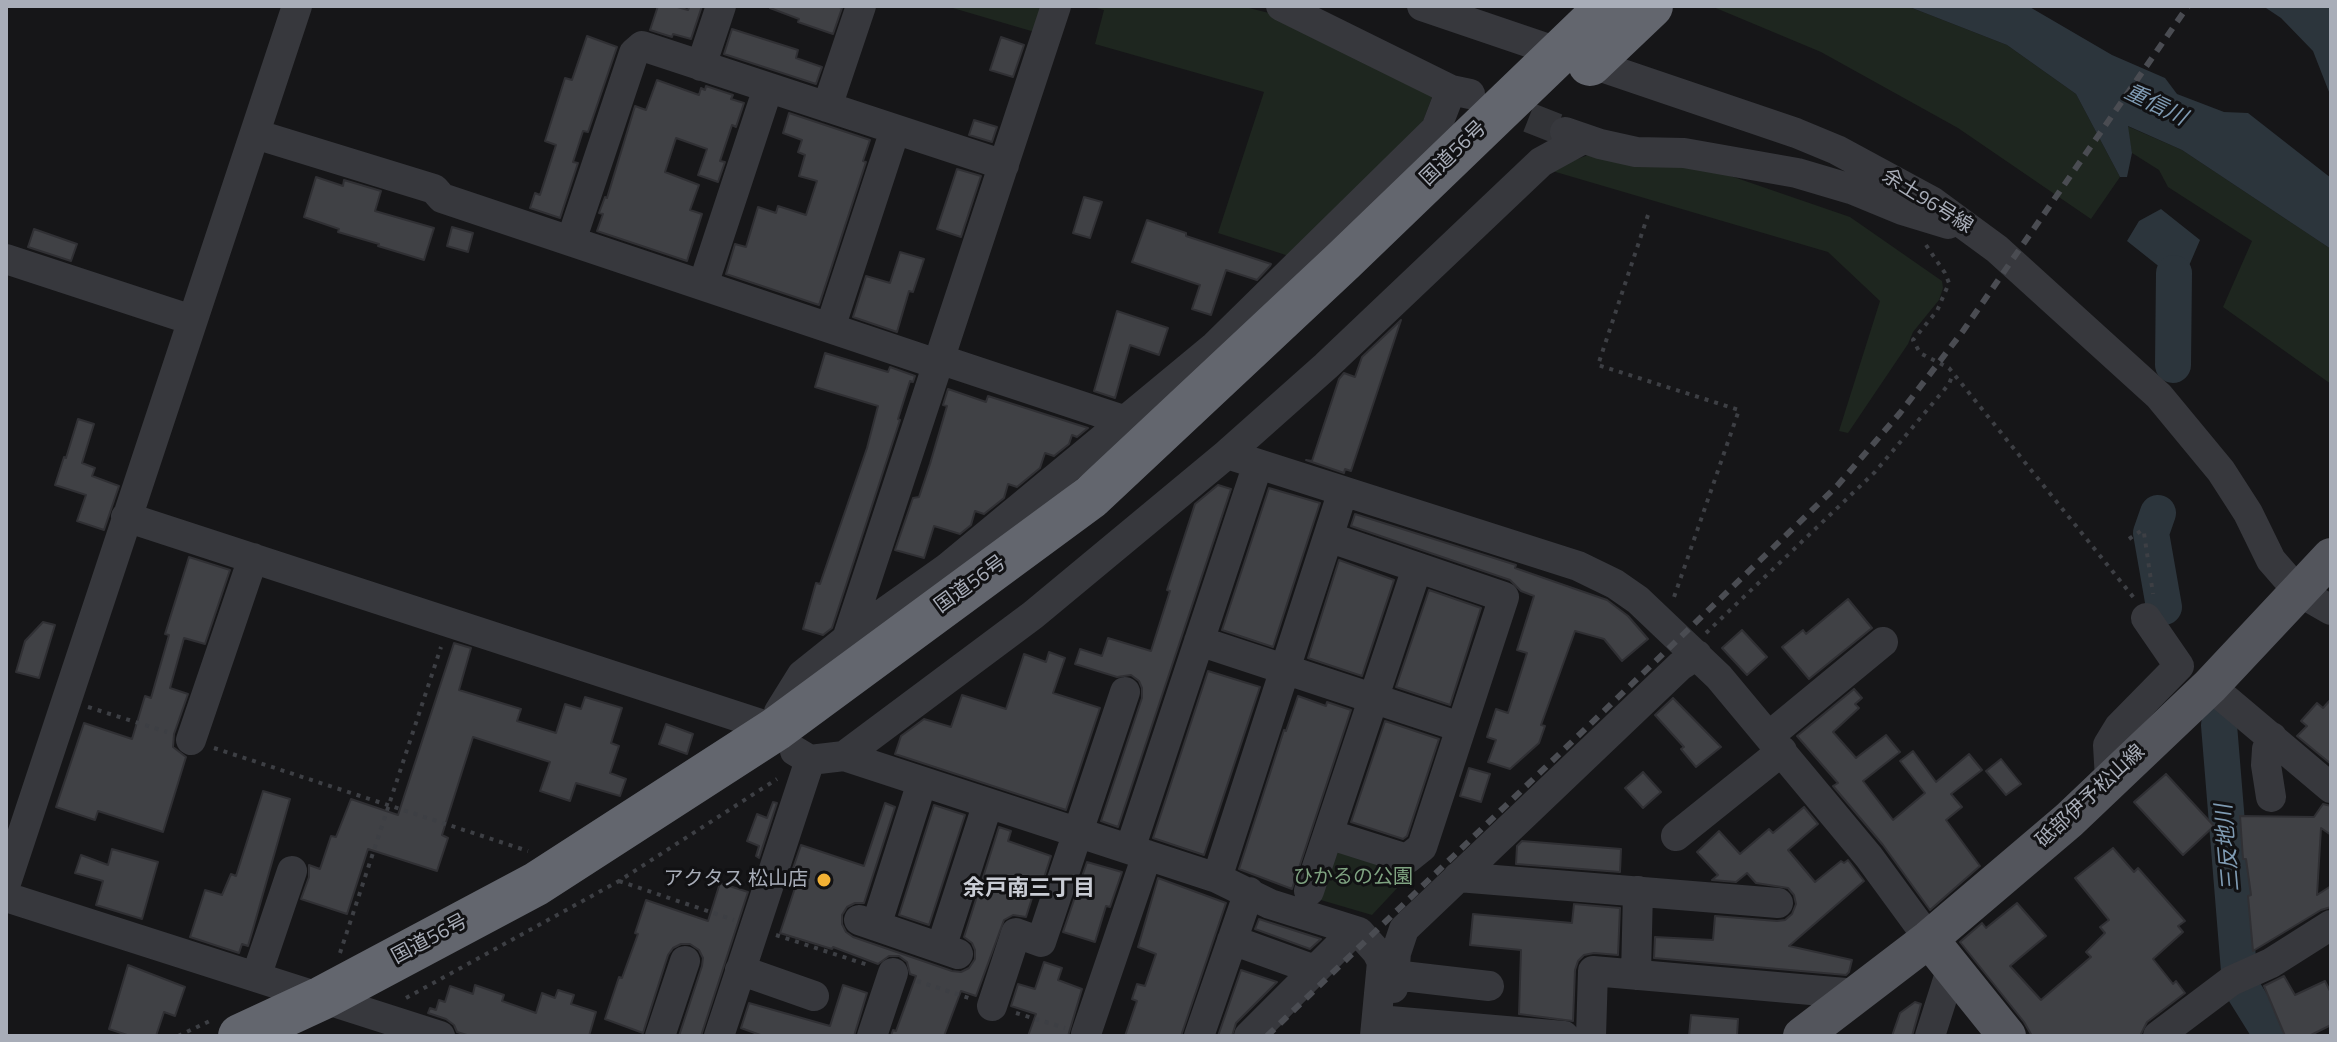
<!DOCTYPE html>
<meta charset="utf-8">
<style>
body{margin:0}
#map{position:relative;width:2337px;height:1042px;overflow:hidden;background:#161618;font-family:"Titillium Web",sans-serif}
canvas{display:block}
.frame{position:absolute;inset:0;border:8px solid #a8adb8;pointer-events:none}
</style>
<div id="map">
<canvas width="2337" height="1042"></canvas>
<div class="frame"></div>
</div>
<script>
const context = document.querySelector('canvas').getContext('2d');
context.lineJoin = 'round';
function fillPath(path, color) {
  context.fillStyle = color;
  context.fill(path, 'evenodd');
}
function poly(rows) {
  const path = new Path2D();
  for (const r of rows) {
    path.moveTo(r[0], r[1]);
    for (let i = 2; i < r.length; i += 2) path.lineTo(r[i], r[i + 1]);
  }
  return path;
}
function strokePath(path, color, width, dash) {
  context.strokeStyle = color;
  context.lineWidth = width;
  context.lineCap = dash ? 'butt' : 'round';
  context.setLineDash(dash || []);
  context.stroke(path);
}
function write(font, color, halo, rows, align = 'center') {
  context.font = font + ' "Titillium Web","Noto Sans JP",sans-serif';
  context.lineWidth = 6;
  context.setLineDash([]);
  context.textBaseline = 'middle';
  context.strokeStyle = halo;
  context.fillStyle = color;
  for (const [text, x, y, turn = 0] of rows) {
    context.save();
    context.translate(x, y);
    context.rotate((+turn || 0) * Math.PI / 180);
    context.textAlign = isNaN(turn) ? turn : align;
    if (halo) context.strokeText(text, 0, 0);
    context.fillText(text, 0, 0);
    context.restore();
  }
}
const green = poly([
 [946,6,1049,6,1038,33],
 [1089,6,1241,6,1285,17,1434,92,1416,140,1295,258,1218,233,1264,92,1095,44,1104,10],
 [1711,6,1907,6,2007,45,2076,94,2120,177,2091,219,1958,128,1821,52],
 [2127,126,2182,150,2331,249,2331,384,2223,307,2252,241,2168,187,2159,170,2132,153],
 [1588,155,1690,162,1850,217,1942,281,1943,288,1939,300,1913,332,1908,344,1848,433,1839,431,1880,301,1828,252,1549,170],
 [1334,840,1415,869,1372,915,1314,898]
]);
const water = poly([
 [1907,6,2028,6,2112,55,2165,78,2177,94,2224,112,2248,113,2331,178,2331,249,2182,150,2128,126,2132,153,2127,177,2120,177,2076,94,2007,45],
 [2263,6,2331,6,2331,97,2313,51,2281,18],
 [2161,209,2200,240,2188,268,2182,272,2166,272,2127,241,2139,221]
]);
const river = poly([
 [2173,365,2174,273],
 [2158,513,2151,533,2164,607],
 [2219,725,2239,971],
 [2242,988,2272,1036]
]);
const building = poly([
 [658,6,674,6,688,10,690,6,702,6,691,39,673,34,672,37,650,30,658,6],
 [771,6,837,6,842,8,833,34,798,22,799,19,770,8,771,6],
 [732,29,798,50,796,58,822,67,816,84,724,54,732,29],
 [587,36,617,47,588,132,583,131,573,162,578,163,560,218,530,208,535,193,540,195,556,145,545,141,565,78,572,80,587,36],
 [1001,37,1024,45,1013,77,990,70,1001,37],
 [657,80,699,95,701,88,705,90,706,86,733,95,731,99,744,103,736,127,732,125,720,161,725,162,718,182,698,175,707,149,676,138,665,172,699,185,690,210,702,214,687,261,597,231,603,214,599,213,605,197,607,198,635,106,646,110,657,80],
 [789,113,870,140,863,161,866,162,819,305,726,274,735,244,746,247,758,207,776,213,778,206,806,215,817,181,799,176,805,155,798,152,802,140,783,133,789,113],
 [974,120,997,127,992,142,969,135,974,120],
 [957,169,981,176,961,237,937,229,957,169],
 [316,177,343,186,344,180,381,191,375,211,434,228,424,260,378,246,379,244,338,232,339,229,304,217,316,177],
 [1084,197,1102,202,1090,238,1073,233,1084,197],
 [1147,220,1186,233,1186,236,1271,264,1270,266,1257,280,1226,270,1211,315,1192,309,1200,285,1132,262,1147,220],
 [452,227,473,233,468,252,447,246,452,227],
 [34,229,77,244,71,261,28,247,34,229],
 [900,252,924,259,913,292,909,291,897,332,853,317,866,276,890,283,900,252],
 [1117,311,1168,328,1159,355,1130,345,1115,398,1094,391,1117,311],
 [1401,320,1351,471,1345,469,1344,473,1306,460,1312,461,1339,379,1344,373,1355,377,1362,357,1401,320],
 [825,353,888,372,890,367,915,376,913,382,910,381,898,419,900,420,832,628,823,635,803,629,816,583,820,584,867,448,878,406,815,387,825,353],
 [948,389,986,402,988,396,1088,428,1077,437,1072,435,1069,444,1054,456,1045,453,1040,468,1017,487,1008,484,1004,498,984,514,975,511,971,525,960,534,934,526,924,558,895,550,913,498,919,497,930,464,947,406,943,405,948,389],
 [78,419,94,424,82,463,95,468,92,476,119,486,104,530,77,521,86,495,55,485,64,457,66,458,78,419],
 [1218,485,1231,489,1118,827,1101,821,1142,698,1142,688,1139,681,1131,675,1117,677,1075,664,1080,649,1102,656,1108,638,1151,651,1170,591,1167,590,1195,504,1218,485],
 [1269,488,1320,503,1273,647,1222,630,1269,488],
 [1355,514,1516,565,1515,568,1607,600,1628,616,1648,639,1622,661,1604,639,1575,631,1541,725,1545,726,1539,743,1510,769,1488,762,1496,740,1487,737,1496,709,1508,713,1527,653,1517,650,1534,596,1521,591,1510,580,1351,526,1355,514],
 [189,557,230,570,205,644,184,638,170,688,188,694,174,734,173,747,186,757,163,832,98,811,95,820,56,807,84,723,132,739,145,696,151,698,169,635,165,634,189,557],
 [1339,560,1394,580,1362,676,1308,658,1339,560],
 [1429,590,1481,608,1450,705,1396,687,1429,590],
 [1848,599,1872,628,1809,679,1782,647,1803,630,1806,634,1848,599],
 [43,622,55,625,39,678,16,672,25,641,43,622],
 [1742,630,1767,657,1747,675,1722,648,1742,630],
 [454,643,471,648,459,690,521,709,517,721,556,733,565,704,581,709,585,697,622,708,611,743,619,746,610,773,626,779,620,796,576,783,570,801,540,791,550,762,473,737,442,835,448,838,437,871,368,849,347,914,301,899,309,877,309,865,320,869,331,836,336,837,351,799,398,815,454,643],
 [1049,652,1065,658,1053,693,1100,708,1066,810,895,754,901,736,924,719,951,727,962,695,1006,709,1024,654,1046,662,1049,652],
 [1208,671,1260,687,1204,855,1153,838,1208,671],
 [1854,689,1862,698,1855,704,1859,708,1833,732,1856,758,1886,735,1900,752,1863,781,1893,820,1925,793,1900,761,1913,751,1936,782,1969,754,1982,770,1951,794,1962,807,1946,820,1980,866,1930,910,1883,845,1833,786,1838,783,1797,736,1854,689],
 [1298,696,1326,706,1327,702,1351,710,1292,889,1239,869,1284,730,1286,731,1298,696],
 [1673,698,1721,747,1696,767,1681,749,1684,747,1655,715,1673,698],
 [2331,699,2331,764,2297,736,2307,726,2301,721,2317,703,2323,708,2331,699],
 [1385,721,1439,739,1407,836,1403,839,1351,822,1385,721],
 [666,724,693,734,687,754,659,744,666,724],
 [2001,759,2021,784,2006,795,1986,771,2001,759],
 [1469,768,1490,774,1481,802,1460,796,1469,768],
 [1643,772,1661,792,1643,808,1625,788,1643,772],
 [2166,774,2214,826,2183,855,2134,802,2166,774],
 [263,791,290,799,253,929,248,946,242,944,239,953,190,937,205,890,222,895,231,874,236,876,263,791],
 [773,802,777,803,759,858,756,856,759,846,747,841,757,814,767,818,773,802],
 [885,803,895,807,864,903,855,903,847,907,842,915,842,924,846,932,853,937,952,971,961,972,969,968,975,959,975,950,972,943,964,937,999,827,1011,831,1008,841,1051,856,1042,884,1037,882,1026,917,1013,915,1004,920,976,996,961,991,944,1036,891,1036,893,1030,896,1031,916,976,910,974,907,962,899,956,889,956,878,964,833,947,832,949,780,933,798,879,790,877,801,845,864,866,885,803],
 [2323,804,2331,806,2331,835,2321,828,2317,895,2331,886,2331,907,2321,910,2253,951,2248,896,2251,895,2246,859,2243,859,2240,816,2314,817,2323,804],
 [934,805,965,815,929,925,899,915,934,805],
 [1804,807,1818,824,1788,850,1815,882,1841,861,1844,863,1848,860,1864,881,1789,946,1852,960,1849,972,1846,975,1654,958,1655,937,1713,940,1715,916,1777,921,1785,920,1792,914,1796,904,1794,895,1788,888,1756,883,1747,873,1736,882,1712,880,1718,875,1697,852,1719,831,1740,854,1769,829,1773,833,1804,807],
 [1522,841,1621,849,1620,872,1516,864,1517,846,1522,841],
 [2113,848,2134,872,2138,868,2185,921,2178,926,2183,932,2153,959,2173,984,2176,981,2185,993,2147,1022,2140,1036,2032,1036,2024,1022,1960,942,1982,923,1986,928,2017,903,2046,936,2010,966,2041,1000,2091,957,2086,952,2105,933,2100,927,2109,920,2075,878,2113,848],
 [112,849,158,862,142,919,96,905,103,881,75,873,81,855,108,865,112,849],
 [1087,862,1122,872,1110,907,1106,906,1095,942,1063,932,1087,862],
 [1158,878,1226,903,1181,1036,1125,1036,1137,1001,1132,999,1137,984,1145,986,1156,954,1138,947,1158,878],
 [720,883,748,892,701,1036,679,1036,702,966,703,958,699,950,690,944,681,944,673,948,668,955,643,1033,605,1019,619,977,622,978,638,934,635,933,646,900,708,921,720,883],
 [1574,904,1620,908,1618,955,1594,953,1584,955,1578,961,1575,970,1573,1021,1519,1014,1521,950,1470,945,1473,914,1572,923,1574,904],
 [1259,919,1265,921,1321,939,1310,949,1255,929,1259,919],
 [1044,962,1062,968,1058,980,1082,989,1068,1036,1028,1036,1036,1014,1011,1006,1018,984,1035,989,1044,962],
 [128,965,185,987,175,1016,164,1012,156,1036,130,1036,109,1029,128,965],
 [1241,970,1277,982,1236,1023,1232,1036,1218,1036,1241,970],
 [2284,976,2295,995,2325,981,2331,993,2331,1025,2309,1036,2285,1036,2264,986,2284,976],
 [475,985,504,995,502,1001,536,1013,542,993,555,998,558,990,574,995,571,1004,596,1012,589,1036,470,1036,457,1032,454,1025,446,1019,428,1013,430,1008,436,1010,439,1000,445,1002,450,986,473,994,475,985],
 [843,985,867,993,854,1036,763,1036,741,1028,749,1003,830,1026,843,985],
 [1915,1002,1921,1004,1912,1036,1892,1036,1900,1013,1915,1002],
 [1691,1015,1738,1019,1737,1036,1689,1036,1691,1015]
]);
const minorTunnel = poly([
 [1487,101,1563,131]
]);
const path = poly([
 [1648,215,1598,365,1739,410,1673,600],
 [1926,245,1945,273,1949,283,1937,311,1913,340,1920,353,1949,368,2134,598],
 [2129,539,2142,530,2144,533,2153,594],
 [1706,633,1875,472,1949,384,1953,374],
 [88,707,167,732],
 [214,748,528,851],
 [619,881,734,920],
 [776,935,871,966],
 [340,953,441,647],
 [917,981,969,998],
 [406,998,619,881,777,779],
 [1016,1013,1065,1028],
 [178,1036,214,1019]
]);
const minor = poly([
 [1281,6,1451,90,1470,94],
 [1422,6,1796,133,1837,150,1933,202,1997,249,2159,396,2221,471,2248,513,2271,560,2298,591,2331,610],
 [701,66,721,6],
 [827,107,861,6],
 [1565,132,1600,144,1636,152,1684,153,1797,173,1851,189,1902,210,1948,224],
 [255,134,434,189,442,198,937,364],
 [571,241,634,53,642,46,1004,165],
 [6,259,192,320],
 [703,285,768,88],
 [830,328,895,130],
 [939,359,1126,421],
 [1227,454,1578,566,1615,584,1638,600,1719,677,1869,857,1929,939],
 [126,517,776,729,779,712,802,675,847,639,947,568,1215,346,1436,129,1451,90],
 [1328,537,1504,597,1422,847,1407,859,1328,834],
 [847,639,1056,6],
 [1199,641,1460,727],
 [2210,686,2331,788],
 [1769,736,1883,642],
 [191,740,253,558],
 [795,751,810,760,844,756,1033,615,1227,454,1326,366,1541,162,1583,139],
 [844,756,1217,878,1270,904,1359,932,1377,952,1382,962,1375,1036],
 [2110,779,2108,745,2119,727,2179,666,2146,618],
 [2271,797,2266,765,2267,749,2272,737],
 [1676,836,1782,751],
 [1130,849,1258,464],
 [1458,877,1778,903],
 [1217,878,1343,491],
 [6,883,297,6],
 [1309,891,1417,568],
 [6,897,440,1036],
 [859,920,958,954],
 [876,926,922,782],
 [1232,940,1315,970],
 [941,948,988,803],
 [740,970,814,996],
 [1394,975,1489,986],
 [1636,975,1638,891],
 [256,977,292,871],
 [1393,988,1396,953,1404,929,1680,666,1697,655],
 [992,1006,1016,933,1041,942,1125,692],
 [1390,1021,1564,1036],
 [1086,1034,1147,855],
 [660,1036,685,961],
 [719,1036,810,760],
 [872,1036,893,973],
 [1199,1036,1249,892],
 [1249,1036,1345,940],
 [1591,1036,1593,971,1857,994],
 [1930,1036,1952,967],
 [2158,1036,2231,981,2271,963,2331,925]
]);
const major = poly([
 [1929,939,2007,1036],
 [1802,1036,1929,939,2069,820,2210,686,2331,557]
]);
const highway = poly([
 [1590,64,1651,6],
 [240,1036,322,998,536,884,776,729,1091,497,1343,261,1608,6]
]);
const rail = poly([
 [1267,1036,1837,486,1900,413,1963,331,2188,6]
]);
const markers = [
 [824,880,8,"#f2b134"]
];
const streetNames = [
 ["国道56号",1454,154,-44],
 ["余土96号線",1927,202,32],
 ["国道56号",971,585,-36],
 ["砥部伊予松山線",2091,797,-43],
 ["国道56号",430,940,-28]
];
const parkNames = [
 ["ひかるの公園",1353,878]
];
const poiNames = [
 ["アクタス 松山店",808,880]
];
const waterNames = [
 ["重信川",2155,106,26],
 ["三反地川",2229,848,-95]
];
const neighbourhoodNames = [
 ["余戸南三丁目",1029,890]
];
fillPath(green, '#1e261f');
fillPath(water, '#2c353c');
strokePath(river, '#2c353c', 36);
fillPath(building, '#404145');
strokePath(building, '#303034', 2);
strokePath(minorTunnel, '#333438', 30, [30, 15]);
strokePath(path, '#3d3f44', 4, [4, 6]);
strokePath(minor, '#37383d', 30);
strokePath(major, '#53555c', 38);
strokePath(highway, '#63666e', 44);
strokePath(rail, '#4a4c52', 6, [10, 8]);
for (const [x, y, r, color] of markers) {
  const dot = new Path2D();
  dot.arc(x, y, r, 0, 2 * Math.PI);
  context.fillStyle = color;
  context.fill(dot);
  strokePath(dot, '#111113', 3);
}
write('20px', '#a8adb8', '#111113', streetNames);
write('20px', '#7fa381', '#111113', parkNames);
write('20px', '#a8adb8', '#111113', poiNames, 'right');
write('italic 22px', '#7f9bb3', '#111113', waterNames);
write('bold 22px', '#c9ccd4', '#111113', neighbourhoodNames);
</script>
